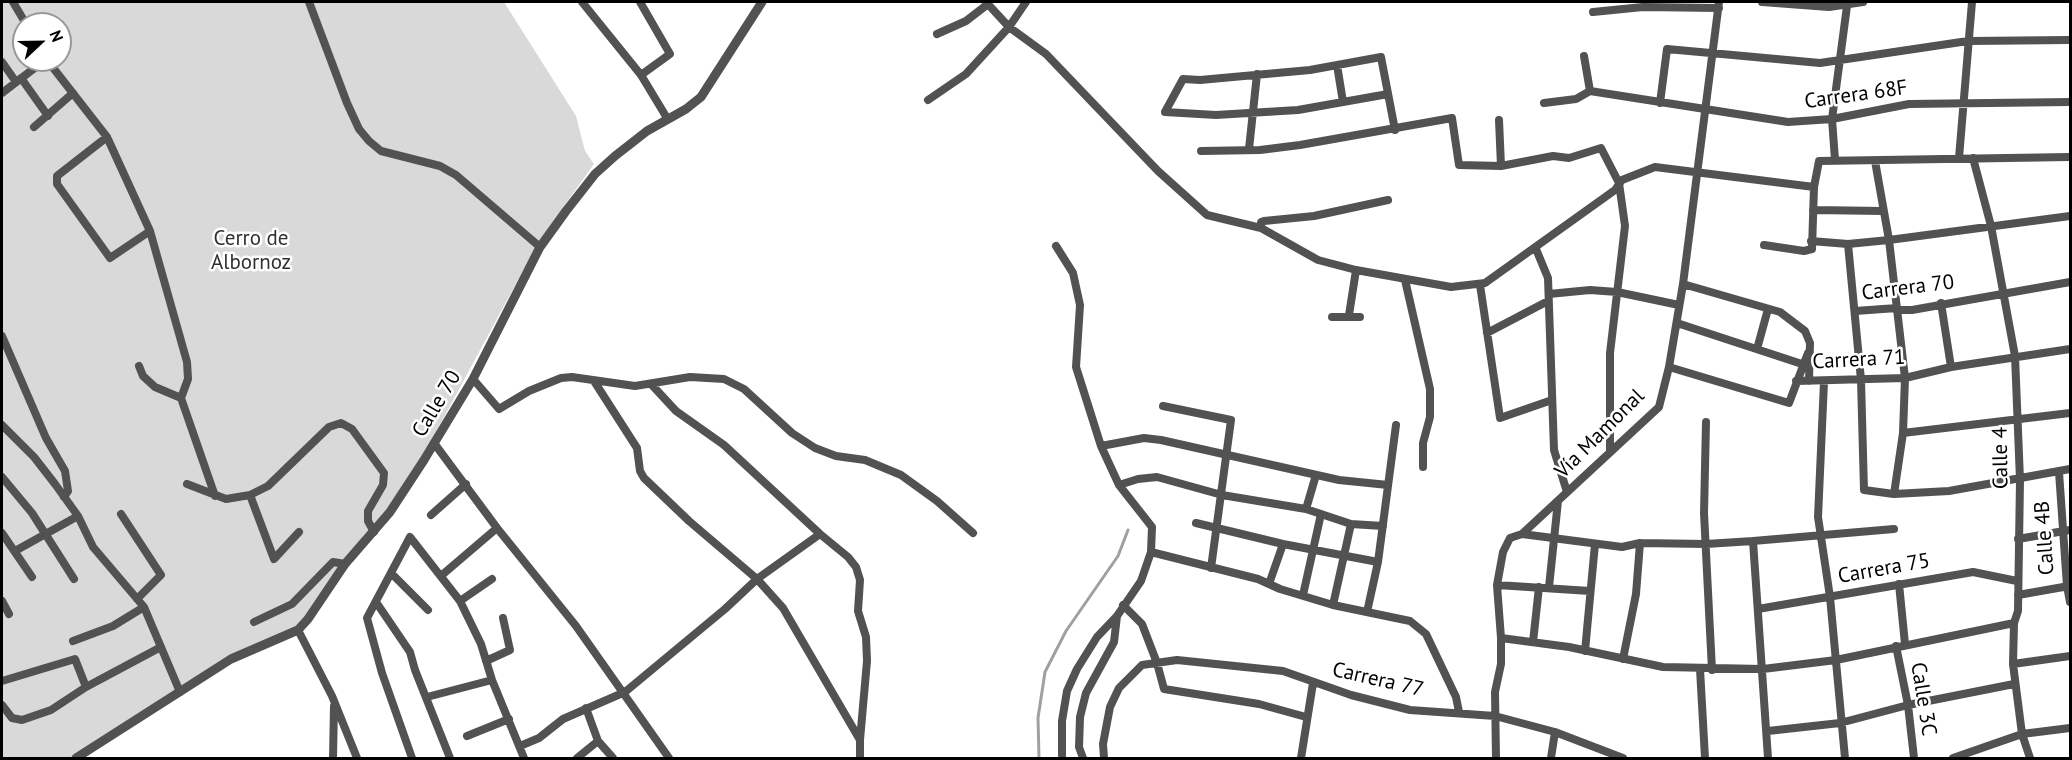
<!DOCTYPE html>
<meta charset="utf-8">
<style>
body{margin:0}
#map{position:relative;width:2072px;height:760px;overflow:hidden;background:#fff;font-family:"PT Sans",sans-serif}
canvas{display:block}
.frame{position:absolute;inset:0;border:3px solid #000;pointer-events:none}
.north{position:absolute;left:12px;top:12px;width:60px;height:60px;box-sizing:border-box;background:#fff;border:2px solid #999;border-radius:50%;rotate:68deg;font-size:16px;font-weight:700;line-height:24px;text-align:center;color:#000}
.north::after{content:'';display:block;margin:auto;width:21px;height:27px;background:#000;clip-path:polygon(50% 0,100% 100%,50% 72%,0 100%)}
</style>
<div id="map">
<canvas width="2072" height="760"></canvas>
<div class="frame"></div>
<div class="north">N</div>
</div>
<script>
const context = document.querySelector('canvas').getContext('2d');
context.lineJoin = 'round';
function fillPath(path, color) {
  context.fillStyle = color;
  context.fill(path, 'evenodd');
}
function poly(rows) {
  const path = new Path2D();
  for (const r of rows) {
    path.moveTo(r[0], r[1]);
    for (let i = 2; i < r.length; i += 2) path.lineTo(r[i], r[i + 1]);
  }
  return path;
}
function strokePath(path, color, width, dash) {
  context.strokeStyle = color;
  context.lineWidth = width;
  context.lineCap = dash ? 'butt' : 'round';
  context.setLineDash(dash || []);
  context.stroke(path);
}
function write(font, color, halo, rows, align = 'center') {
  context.font = font + ' "PT Sans",sans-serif';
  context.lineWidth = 5;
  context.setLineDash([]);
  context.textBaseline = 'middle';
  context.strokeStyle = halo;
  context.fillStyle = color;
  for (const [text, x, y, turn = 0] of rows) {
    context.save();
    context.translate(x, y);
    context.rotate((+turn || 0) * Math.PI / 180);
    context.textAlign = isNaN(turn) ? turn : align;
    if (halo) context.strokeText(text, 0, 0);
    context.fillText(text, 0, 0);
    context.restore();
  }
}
const green = poly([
 [2,2,504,2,576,116,585,151,594,164,539,241,431,441,387,509,363,536,297,628,179,690,75,758,2,758],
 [24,24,60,24,60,60,24,60]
]);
const stream = poly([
 [1039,758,1038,718,1045,672,1066,631,1118,556,1128,530]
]);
const minor = poly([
 [13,2,26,24],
 [309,2,347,103,359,129,369,141,381,151,440,166,456,175,540,247],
 [582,2,641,75,667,118],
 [640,2,670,54,641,75],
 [986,2,1009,27,1046,54,1158,171,1207,215,1261,228,1318,260,1356,270,1451,287,1485,283,1615,190,1622,180,1655,167,1814,187],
 [1762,2,1829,7,1863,2],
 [1593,12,1643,7,1719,8],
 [937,34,966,21,988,4],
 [1584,56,1590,91],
 [47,60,107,137,150,231,187,362,188,379,181,398,215,496],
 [2,62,16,82],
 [1337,65,1343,102],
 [21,78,48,116],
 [2,93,45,60],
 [1388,94,1298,110,1216,115,1165,112,1183,79,1200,80,1310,70,1381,57,1395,130],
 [928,100,966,74,1009,27,1026,2],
 [1544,103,1576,99,1590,91,1788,122,1832,119,1909,104,2070,102],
 [1660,103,1667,49,1820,63,1968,41,2070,40],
 [1499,120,1501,166],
 [34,127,73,93],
 [107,137,57,176,57,184,110,258,150,231],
 [1249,149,1257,74],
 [1201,151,1260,150,1300,145,1452,118,1459,165,1501,166,1553,156,1569,158,1601,148,1619,183,1625,226,1610,353,1610,451],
 [1959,158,1972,2],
 [1973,158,1991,226,2015,356,2020,480,2018,611,2014,623,2013,664,2022,734,2030,758],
 [1835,160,1832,119,1847,6],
 [1875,161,1889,240,1905,378,1903,433,1894,494],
 [1813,210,1883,211],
 [1261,228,1261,222,1264,221,1314,216,1388,200],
 [1811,241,1848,244,1889,240,2070,216],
 [1848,244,1861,380,1864,490,1894,494,1949,491,2070,469],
 [1764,245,1804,251,1812,249,1814,187,1819,161,2070,157],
 [1056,246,1073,273,1080,305,1076,367,1101,446,1119,485,1152,527,1151,552,1141,581,1117,616,1097,637,1077,669,1067,691,1062,721,1062,758],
 [1536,249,1548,278,1554,450,1567,492],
 [1405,280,1430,389,1430,417,1423,443,1423,467],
 [1683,284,1780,312,1805,331,1810,343,1809,381],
 [1480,285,1500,418,1552,400],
 [1549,294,1590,290,1617,292,1679,305],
 [1941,303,1951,367],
 [1855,311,1897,308,1900,310,1912,310,2070,282],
 [1349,315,1356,270],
 [1332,317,1360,317],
 [1677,323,1802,364],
 [1487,333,1548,301],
 [2,336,46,438,65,471,68,491,64,497],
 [1757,349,1768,309],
 [139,366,143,376,155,387,181,398],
 [1669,367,1789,403,1808,353],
 [473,379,499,409,529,391,561,378,572,377,635,386,690,377,724,379,744,389,792,433,815,448,836,456,865,460,901,475,937,501,973,533],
 [594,381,637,448,640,471,644,478,689,521,757,579,783,608,860,740,860,758],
 [1796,381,1905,378,1951,367,2070,349],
 [1824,382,1818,517,1830,597,1845,758],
 [651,384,676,411,724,445,820,534,848,557,856,567,860,580,858,611,866,637,867,661,860,740],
 [1163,406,1231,420,1211,568],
 [1706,422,1704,513,1712,670],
 [2,425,34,457,55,484,78,516,93,547,144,607,180,692],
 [1903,433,2070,413],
 [434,443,497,528,576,626,669,758],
 [1101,446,1144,438,1161,440,1339,480,1388,485],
 [2059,472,2067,586,2070,602],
 [2,477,32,513,74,579],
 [187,484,226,499,250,495,268,486,329,427,341,423,352,429,384,473,383,485,368,511,368,521,374,532],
 [1119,485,1138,479,1157,477,1222,495,1306,509,1351,524,1383,526],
 [250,495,274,559,299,532],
 [1306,509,1316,475],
 [121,514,161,575,137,599],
 [431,515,466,484],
 [1196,523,1283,544,1378,562],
 [2,533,32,577],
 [1522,534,1622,547,1640,543,1706,544,1753,541,1894,529],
 [2018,539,2070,530],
 [1753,541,1768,758],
 [15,551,78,516],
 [1151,552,1258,579,1280,589,1333,605,1410,621,1426,634,1456,697,1459,712],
 [391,573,428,610],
 [442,575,497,528],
 [1269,584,1283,544],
 [1899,584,1905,644],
 [1497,585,1590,591],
 [1549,587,1558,501],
 [1303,595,1321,514],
 [2018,595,2069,586],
 [2,601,9,614],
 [460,601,492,579],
 [376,602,410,652,415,670,450,758],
 [1123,605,1142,624,1157,663,1164,689,1259,704,1306,717],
 [1333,605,1351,524],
 [1758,609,1973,572,2017,581],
 [1367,612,1378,562,1396,425],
 [254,622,292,604,333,562,345,564],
 [298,630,332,696,357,758],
 [1501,638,1569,647,1663,667,1763,669,1836,660,2014,623],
 [73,641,113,626,144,607],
 [1533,642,1539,587],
 [1896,646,1908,705,1914,758],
 [1585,651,1595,544],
 [1623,659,1636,594,1640,543],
 [486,661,510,650,503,618],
 [2013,664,2070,656],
 [1700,669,1705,758],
 [2,681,75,659,86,687],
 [427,697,492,680],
 [2,705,12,718,22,720,51,710,86,687,161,647],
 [586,708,598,741,613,758],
 [1768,731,1840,723,1908,705,2014,684],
 [467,736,509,719],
 [520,746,539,738,563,719,625,692,725,609,757,579,820,534],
 [333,758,334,706],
 [412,758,382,673,367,618,410,537,460,601,481,644,492,680,524,758],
 [577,758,598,741],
 [1083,758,1079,747,1080,717,1086,693,1114,642,1117,616],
 [1104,758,1103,744,1110,707,1119,688,1142,665,1177,660,1283,671,1351,695,1410,710,1495,716,1555,732,1623,758],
 [1301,758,1313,683],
 [1496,758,1495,692,1501,664,1501,638,1497,585,1503,552,1510,538,1522,534,1659,407,1669,367,1683,284,1719,2],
 [1551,758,1555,732],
 [1953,758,2022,734,2070,728]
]);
const tertiary = poly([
 [76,758,231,659,298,630,308,619,345,564,390,512,424,460,473,379,540,247,566,211,595,174,615,156,647,131,686,109,701,97,762,2]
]);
const streetNames = [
 ["Carrera 68F",1856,95,-8],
 ["Carrera 70",1908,288,-7],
 ["Carrera 71",1859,360,-3],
 ["Calle 70",437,404,-59],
 ["Vía Mamonal",1600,434,-45],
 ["Calle 4",2001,458,-91],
 ["Calle 4B",2045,538,-94],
 ["Carrera 75",1884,569,-10],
 ["Carrera 77",1378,680,13],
 ["Calle 3C",1923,699,81]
];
const parkNames = [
 ["Cerro de",251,239],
 ["Albornoz",251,263]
];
fillPath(green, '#d9d9d9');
strokePath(stream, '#a0a0a0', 3);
strokePath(minor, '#525252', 8);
strokePath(tertiary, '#525252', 9);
write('21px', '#000', '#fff', streetNames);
write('21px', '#303030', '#fff', parkNames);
</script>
